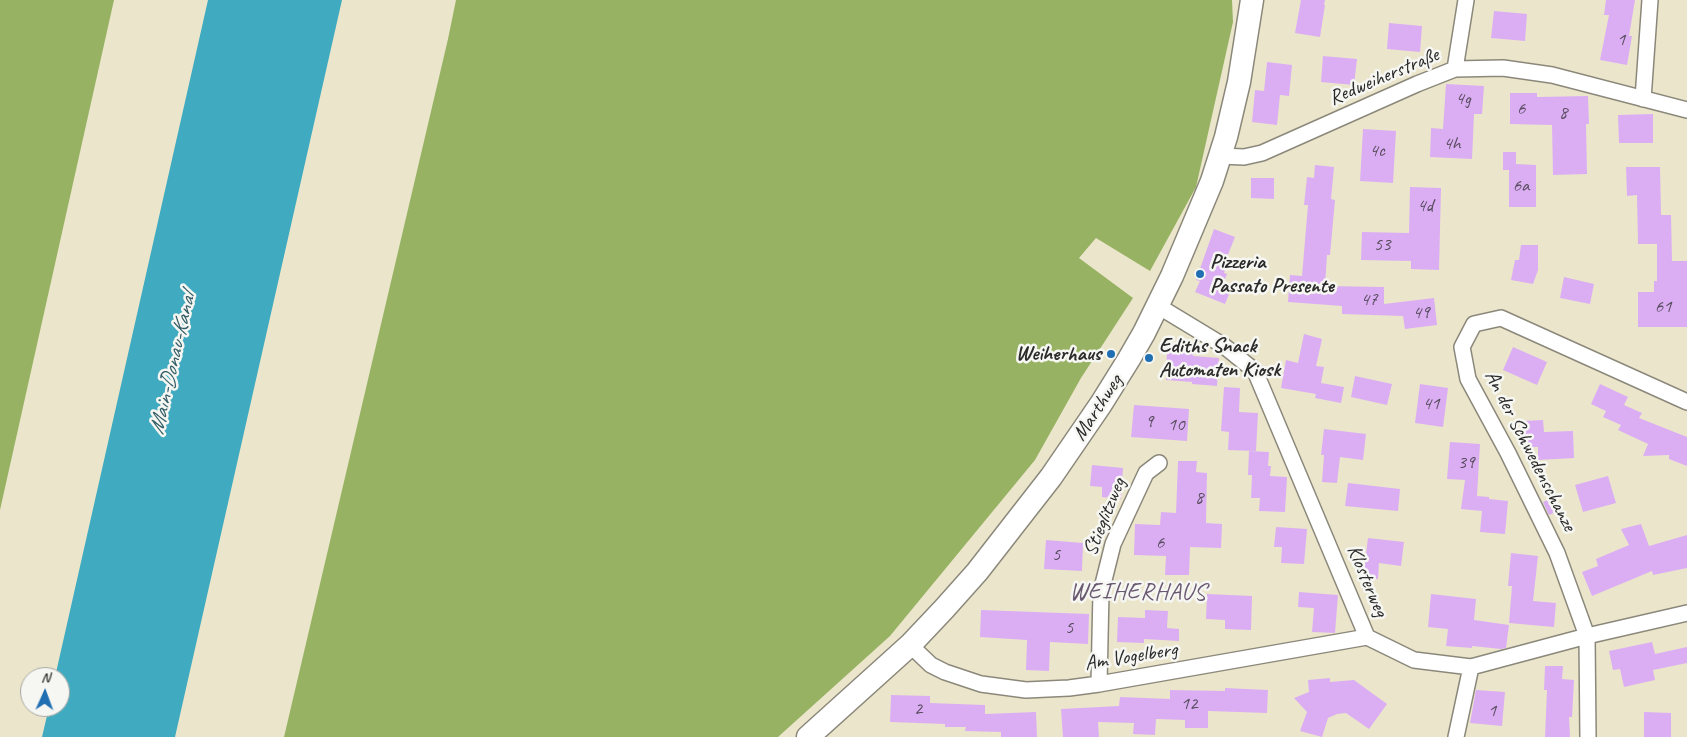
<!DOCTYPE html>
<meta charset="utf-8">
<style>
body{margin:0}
#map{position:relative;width:1687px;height:737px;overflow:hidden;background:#ebe6cb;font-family:Caveat,sans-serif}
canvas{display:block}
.north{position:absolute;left:20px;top:667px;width:50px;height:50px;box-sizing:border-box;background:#f6f6f2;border:1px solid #a5a5a2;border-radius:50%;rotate:2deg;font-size:14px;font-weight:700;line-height:20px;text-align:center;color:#2b2b2b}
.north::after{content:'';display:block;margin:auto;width:18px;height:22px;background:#1f6fb2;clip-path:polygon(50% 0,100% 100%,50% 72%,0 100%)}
</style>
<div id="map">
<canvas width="1687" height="737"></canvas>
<div class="north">N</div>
</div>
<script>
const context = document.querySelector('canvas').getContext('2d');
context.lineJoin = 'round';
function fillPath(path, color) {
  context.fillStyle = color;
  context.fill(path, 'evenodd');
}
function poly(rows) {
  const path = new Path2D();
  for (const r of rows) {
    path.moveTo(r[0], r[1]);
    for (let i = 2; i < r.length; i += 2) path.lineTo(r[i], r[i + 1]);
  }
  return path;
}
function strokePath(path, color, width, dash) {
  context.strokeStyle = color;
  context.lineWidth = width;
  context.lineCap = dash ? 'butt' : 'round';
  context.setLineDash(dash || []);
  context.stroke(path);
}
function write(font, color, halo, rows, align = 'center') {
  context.font = font + ' Caveat,sans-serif';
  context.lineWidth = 5;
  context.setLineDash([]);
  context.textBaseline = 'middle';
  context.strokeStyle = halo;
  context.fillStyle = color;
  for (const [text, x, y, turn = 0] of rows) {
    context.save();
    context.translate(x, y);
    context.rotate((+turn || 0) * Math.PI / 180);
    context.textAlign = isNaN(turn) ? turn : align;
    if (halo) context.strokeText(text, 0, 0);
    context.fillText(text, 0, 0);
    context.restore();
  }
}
const forest = poly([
 [0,0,114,0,0,510],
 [456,0,1232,0,1233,22,1196,187,1150,271,1096,238,1079,258,1133,298,1081,378,1035,460,890,636,778,737,284,737,448,39]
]);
const water = poly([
 [208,0,342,0,175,737,42,737,49,707,60,707,60,677,55,677]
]);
const building = poly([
 [1301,0,1325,0,1324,5,1325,5,1320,37,1295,33],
 [1606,0,1635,0,1629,36,1632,36,1627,65,1600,60,1609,15,1604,15],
 [1494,11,1527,14,1525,41,1491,38],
 [1389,23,1422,26,1420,52,1387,49],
 [1323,56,1357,59,1354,85,1321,82],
 [1267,62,1292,65,1289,96,1280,95,1277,125,1252,122,1255,90,1264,91],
 [1446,84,1484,86,1482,114,1474,114,1472,159,1430,157,1431,128,1443,129],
 [1510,93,1537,93,1537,97,1588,96,1589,124,1586,124,1587,174,1553,175,1552,125,1510,124],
 [1653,114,1653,143,1619,143,1618,115],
 [1363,129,1396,131,1393,183,1360,181],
 [1503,152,1516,152,1516,164,1536,165,1536,207,1509,207,1509,170,1503,170],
 [1315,165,1334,167,1331,199,1335,200,1330,255,1327,255,1325,286,1384,287,1384,304,1434,298,1437,325,1405,329,1403,316,1342,314,1342,306,1288,302,1290,275,1302,276,1308,205,1304,205,1307,177,1314,178],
 [1626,167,1660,167,1661,215,1671,215,1672,261,1687,261,1687,327,1638,327,1638,292,1654,292,1654,281,1657,281,1657,244,1638,244,1637,195,1627,196],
 [1251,178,1274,178,1274,199,1251,198],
 [1410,187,1441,188,1439,270,1411,269,1411,261,1361,260,1362,232,1409,233],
 [1214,229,1235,237,1227,257,1230,258,1224,273,1227,274,1221,289,1230,292,1225,304,1195,292,1200,281,1196,280],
 [1521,245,1538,245,1538,270,1533,284,1511,280,1515,260,1519,260],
 [1564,277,1594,284,1590,304,1560,298],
 [1304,334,1322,339,1316,366,1324,367,1321,383,1344,387,1341,403,1315,398,1316,394,1281,388,1286,360,1298,363],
 [1513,347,1547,362,1537,385,1503,370],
 [1167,352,1194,353,1193,356,1219,358,1217,386,1192,384,1192,382,1166,380],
 [1355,376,1392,384,1387,405,1351,397],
 [1420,384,1448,388,1443,427,1415,423],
 [1600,384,1628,397,1624,405,1642,413,1639,418,1687,437,1687,466,1669,459,1669,455,1643,456,1648,444,1618,430,1621,425,1603,417,1606,411,1591,404],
 [1224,387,1240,388,1239,412,1258,413,1256,451,1228,450,1229,432,1221,431],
 [1134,405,1189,409,1187,441,1131,437],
 [1543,420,1544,432,1573,431,1574,458,1538,460,1538,447,1524,447,1523,421],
 [1324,429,1366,434,1363,460,1340,457,1337,483,1322,482,1324,455,1321,455],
 [1450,442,1480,444,1477,496,1489,497,1489,499,1508,501,1505,534,1480,532,1482,511,1461,509,1465,480,1447,479],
 [1249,451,1269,452,1268,466,1271,466,1270,476,1287,477,1285,512,1259,511,1260,498,1251,498,1252,475,1248,475],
 [1178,461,1197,461,1196,472,1207,473,1206,523,1222,524,1221,548,1190,547,1189,575,1165,575,1166,556,1134,555,1135,524,1160,525,1161,512,1176,513],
 [1092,465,1123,468,1121,499,1102,497,1102,487,1090,486],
 [1608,476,1616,503,1583,512,1575,485],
 [1348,483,1400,489,1398,511,1345,506],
 [1554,497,1560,510,1549,515,1543,502],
 [1641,524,1649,546,1687,535,1687,568,1653,575,1652,571,1592,596,1582,572,1598,566,1596,559,1629,545,1621,529],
 [1276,527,1307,529,1304,564,1281,563,1282,547,1274,547],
 [1368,538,1404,542,1401,566,1379,563,1378,579,1363,578],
 [1046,540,1083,543,1082,571,1044,569],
 [1511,553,1538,556,1533,601,1556,603,1554,627,1509,623,1512,586,1508,586],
 [1299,592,1338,595,1335,633,1312,632,1314,608,1298,607],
 [1207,594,1252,596,1251,630,1225,629,1225,620,1206,619],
 [1431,594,1476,599,1474,620,1509,625,1506,648,1501,649,1472,646,1472,648,1446,646,1448,629,1428,627],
 [981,610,1089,614,1088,644,1050,642,1049,671,1026,670,1027,640,980,637],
 [1145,610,1168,611,1167,628,1179,629,1179,641,1144,639,1144,643,1117,642,1118,617,1145,618],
 [1652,642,1655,654,1687,647,1687,663,1653,670,1655,680,1624,687,1620,669,1613,670,1609,651],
 [1545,666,1563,666,1562,679,1574,680,1572,717,1569,717,1570,737,1545,737,1547,690,1544,690],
 [1330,678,1330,682,1354,680,1387,704,1369,729,1346,713,1337,714,1328,718,1322,737,1300,731,1307,712,1294,698,1309,692,1308,680],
 [1225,688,1268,690,1267,713,1208,711,1208,728,1185,728,1185,720,1156,719,1155,735,1133,734,1134,723,1098,722,1099,737,1063,737,1061,709,1119,706,1120,697,1170,699,1170,690,1225,691],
 [1476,690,1505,692,1502,726,1470,723],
 [891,695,930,696,930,703,985,705,985,714,1036,712,1037,737,1001,737,1001,732,965,731,966,727,945,727,945,724,890,722],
 [1644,712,1671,713,1671,737,1644,737]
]);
const street = poly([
 [1455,69,1466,0],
 [1643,99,1650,0],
 [1220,156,1244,157,1262,153,1417,84,1455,69,1503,68,1552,75,1687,110],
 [1158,306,1224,346,1255,371,1367,637,1414,660,1471,667,1587,636,1687,613],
 [910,645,931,665,945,672,981,684,1026,690,1069,688,1099,684,1367,637],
 [1099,684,1101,592,1113,544,1146,473,1159,463],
 [1456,737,1471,667],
 [1588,737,1587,636,1557,553,1508,453,1468,379,1462,347,1474,324,1501,318,1687,402]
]);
const secondary = poly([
 [808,737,910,645,944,609,977,572,1051,477,1101,404,1129,359,1144,333,1172,276,1212,181,1226,137,1239,82,1252,0]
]);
const markers = [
 [1200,274,5,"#1f6fb2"],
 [1111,354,5,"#1f6fb2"],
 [1149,358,5,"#1f6fb2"]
];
const numberNames = [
 ["1",1621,40],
 ["4g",1463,99],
 ["6",1521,109],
 ["8",1563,113],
 ["4h",1452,144],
 ["4c",1377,151],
 ["6a",1521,186],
 ["4d",1425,206],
 ["53",1382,245],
 ["47",1369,300],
 ["61",1663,307],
 ["49",1421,313],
 ["41",1431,404],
 ["9",1149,422],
 ["10",1176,425],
 ["39",1466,463],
 ["8",1199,498],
 ["6",1160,543],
 ["5",1056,555],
 ["5",1069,628],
 ["12",1189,704],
 ["2",918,709],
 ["1",1492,711]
];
const streetNames = [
 ["Redweiherstraße",1384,77,-23],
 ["Marthweg",1098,408,-57],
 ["An der Schwedenschanze",1530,451,63],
 ["Stieglitzweg",1105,517,-68],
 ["Klosterweg",1367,581,67],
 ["Am Vogelberg",1131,657,-9]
];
const poiNames = [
 ["Pizzeria",1210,262],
 ["Passato Presente",1210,286],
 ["Ediths Snack",1159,346],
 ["Automaten Kiosk",1159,370],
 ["Weiherhaus",1101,354,"right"]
];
const waterNames = [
 ["Main-Donau-Kanal",173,364,-77]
];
const quarterNames = [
 ["WEIHERHAUS",1138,593]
];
fillPath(forest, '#98b264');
fillPath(water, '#40abc0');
fillPath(building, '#dbaef4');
strokePath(street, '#8b887b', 18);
strokePath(secondary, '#8b887b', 25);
strokePath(street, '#fff', 15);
strokePath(secondary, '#fff', 22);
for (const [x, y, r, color] of markers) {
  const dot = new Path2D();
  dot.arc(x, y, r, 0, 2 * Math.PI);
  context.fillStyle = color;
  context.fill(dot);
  strokePath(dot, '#f6f6f2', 2);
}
write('19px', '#574c5d', null, numberNames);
write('21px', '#2b2b2b', '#f6f6f2', streetNames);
write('bold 21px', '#2b2b2b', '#f6f6f2', poiNames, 'left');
write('italic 22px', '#335e67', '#f6f6f2', waterNames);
context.letterSpacing = '1px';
write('24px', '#695971', '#f6f6f2', quarterNames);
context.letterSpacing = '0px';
</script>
